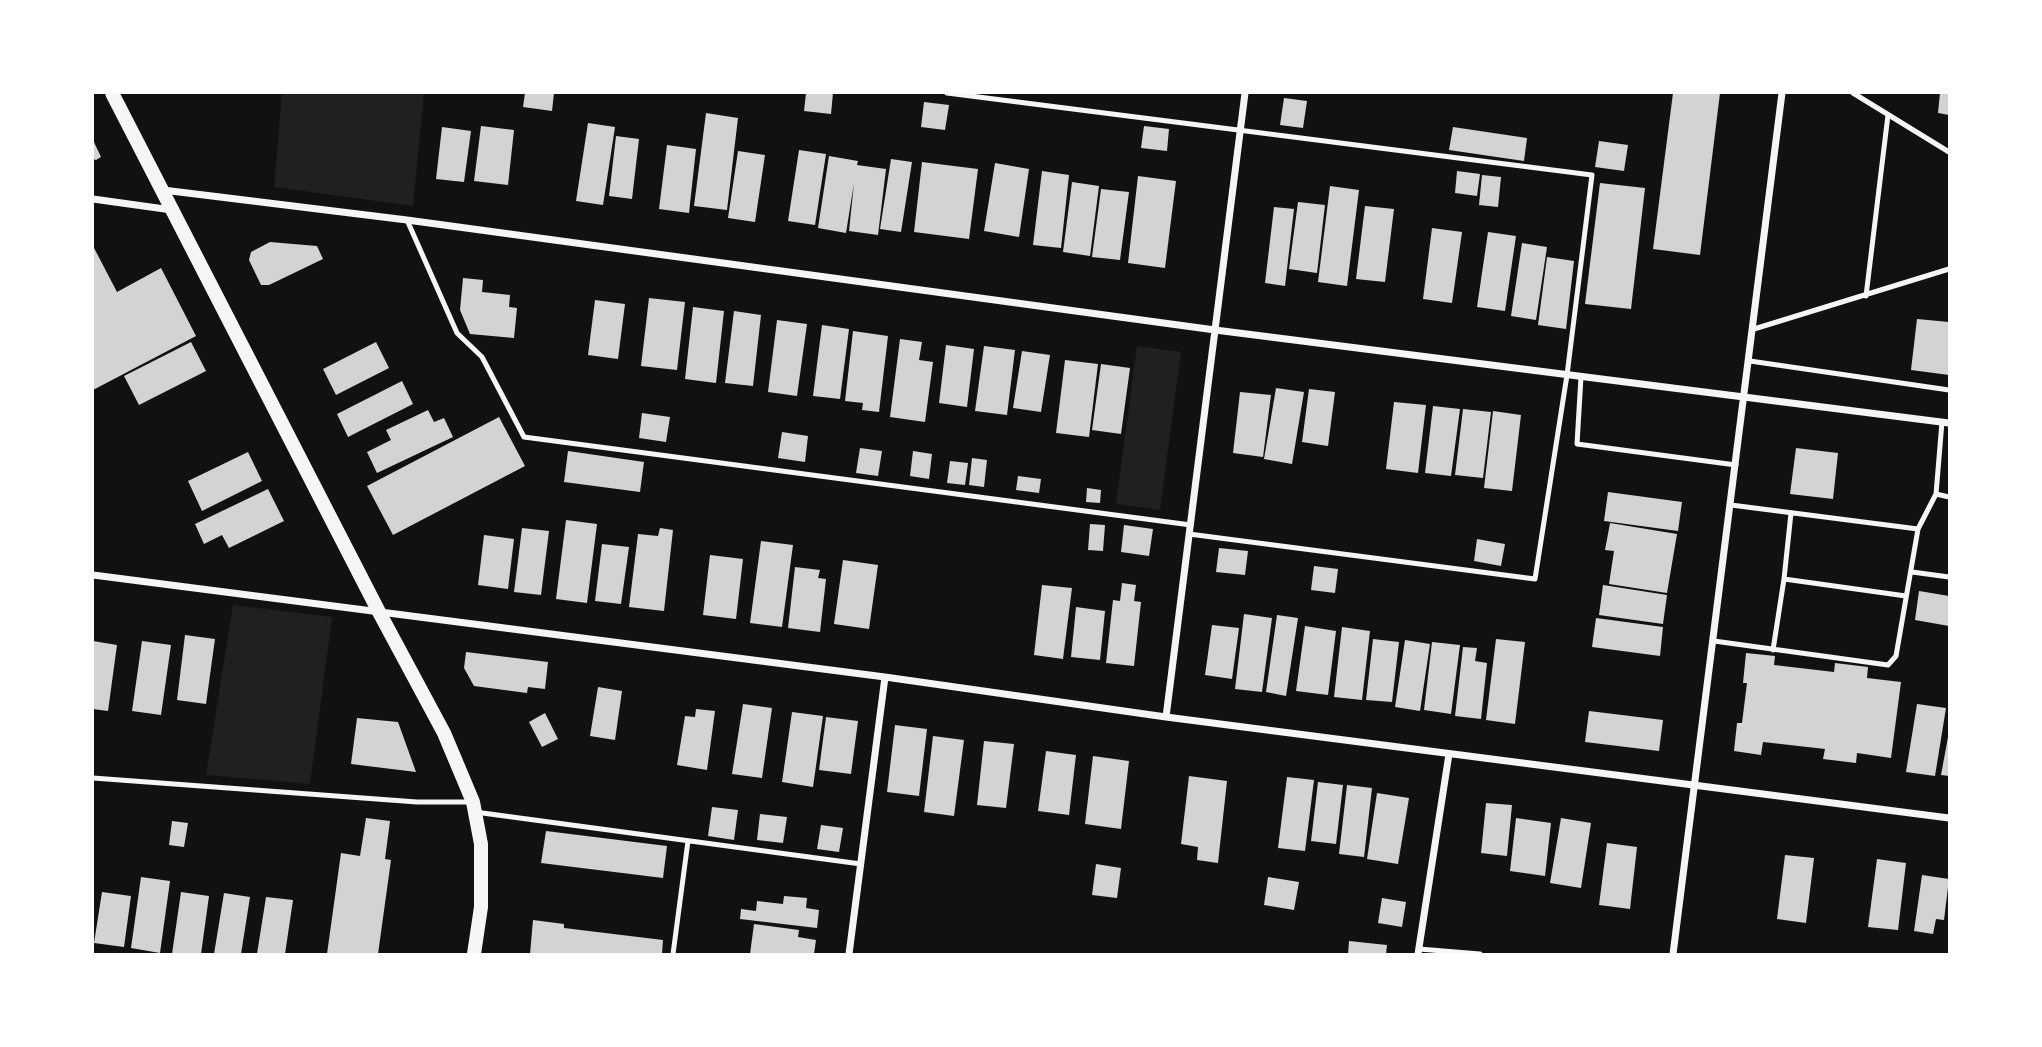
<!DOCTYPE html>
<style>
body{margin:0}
#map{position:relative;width:2042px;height:1047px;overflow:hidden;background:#111;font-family:Signika,sans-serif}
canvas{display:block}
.frame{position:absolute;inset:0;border:94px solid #fff;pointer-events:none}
</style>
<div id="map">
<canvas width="2042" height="1047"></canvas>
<div class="frame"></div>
</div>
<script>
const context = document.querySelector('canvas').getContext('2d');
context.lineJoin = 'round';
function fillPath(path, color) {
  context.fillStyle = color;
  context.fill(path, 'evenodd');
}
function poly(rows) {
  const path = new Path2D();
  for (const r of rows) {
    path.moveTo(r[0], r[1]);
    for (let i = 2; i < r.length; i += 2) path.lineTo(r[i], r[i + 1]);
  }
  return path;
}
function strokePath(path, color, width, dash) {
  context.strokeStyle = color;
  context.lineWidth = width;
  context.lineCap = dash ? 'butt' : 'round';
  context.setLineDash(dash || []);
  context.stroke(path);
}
const green = poly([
 [282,93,424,93,413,206,274,187],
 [1137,346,1181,352,1160,510,1116,504],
 [233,605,332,617,310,784,206,775]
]);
const building = poly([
 [525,93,554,93,552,111,523,107],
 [806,93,833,93,831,114,804,111],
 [1673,93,1720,93,1700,255,1653,249],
 [1940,93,1949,93,1949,115,1938,113],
 [1284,98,1307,101,1303,128,1280,125],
 [924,102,949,105,945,130,921,127],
 [706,113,738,118,727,210,694,206],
 [588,123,615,127,603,205,576,201],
 [481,126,514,130,508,185,474,181],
 [1144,126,1169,129,1167,151,1141,148],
 [442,127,471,131,464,182,436,179],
 [1453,127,1527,138,1524,161,1449,150],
 [616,136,639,139,632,199,609,196],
 [93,140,101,157,96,160,93,159],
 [1599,141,1628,145,1624,171,1595,167],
 [667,145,696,149,689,213,659,209],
 [799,150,826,154,815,225,788,221],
 [738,151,765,155,755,222,728,218],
 [829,156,858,161,857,165,886,169,878,235,849,231,854,183,846,233,818,228],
 [891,159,912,162,901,232,880,229],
 [922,162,978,169,969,239,914,232],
 [995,163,1029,169,1019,237,984,231],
 [1042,171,1069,175,1061,248,1033,245],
 [1457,171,1480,174,1477,196,1455,193],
 [1482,175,1501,177,1498,207,1479,205],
 [1138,176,1176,181,1165,268,1128,263],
 [1072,182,1099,186,1090,256,1063,252],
 [1600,183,1645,188,1631,309,1585,304],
 [1330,186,1359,190,1347,286,1318,282],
 [1101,189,1129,192,1120,260,1092,257],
 [1298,202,1325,205,1317,273,1289,269],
 [1365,206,1394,209,1385,282,1356,279],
 [1274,207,1294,209,1285,286,1265,283],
 [1432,228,1462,232,1452,303,1423,299],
 [1488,232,1516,236,1505,311,1477,307],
 [270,242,317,246,323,259,269,285,261,285,249,260,251,252],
 [1522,243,1547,247,1536,320,1511,316],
 [93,246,117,292,161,268,196,336,93,390],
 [1547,257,1574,261,1566,329,1538,325],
 [463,278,483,280,482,292,510,295,509,307,517,308,514,338,470,334,460,310],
 [649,298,685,302,677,370,641,366],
 [595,300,625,304,618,359,588,355],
 [693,307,724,311,716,383,685,379],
 [734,311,761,315,753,386,725,383],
 [1917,319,1949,322,1949,375,1911,370],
 [777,320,807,324,797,396,768,392],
 [822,325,849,329,840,399,813,396],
 [853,331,888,336,879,412,862,410,863,403,845,401],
 [900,339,922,342,919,360,933,362,925,422,890,417],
 [191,342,206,371,139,405,124,376],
 [376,342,389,368,336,395,323,369],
 [946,345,974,349,967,407,939,403],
 [984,346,1015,350,1007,415,975,411],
 [1022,351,1050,355,1041,412,1013,408],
 [1065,360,1098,364,1089,437,1056,433],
 [1101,364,1130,368,1121,434,1092,430],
 [402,381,413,404,348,437,337,414],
 [1276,388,1304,392,1292,464,1264,459],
 [1309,389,1335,392,1328,446,1302,442],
 [1240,392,1271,395,1263,457,1233,453],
 [1394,402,1426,405,1418,473,1386,469],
 [1433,406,1460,409,1451,476,1425,473],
 [1463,409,1491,412,1483,478,1455,475],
 [428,410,434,422,444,418,453,437,377,473,367,452,391,440,386,430],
 [1493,411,1521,415,1512,491,1484,488],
 [642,413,670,417,666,442,639,438],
 [499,417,525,466,393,535,367,486],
 [782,432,808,436,805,462,778,458],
 [860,448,882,451,878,476,856,473],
 [1796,448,1838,453,1833,499,1790,494],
 [568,451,644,462,640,492,564,482],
 [913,451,932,454,929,479,910,476],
 [248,452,262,481,202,511,188,481],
 [972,458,987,460,984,487,969,485],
 [950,461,968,463,965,485,947,483],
 [1018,476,1041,479,1039,493,1016,490],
 [1087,488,1101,490,1100,503,1086,502],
 [268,489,284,521,229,548,222,535,204,544,195,524],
 [1608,492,1682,502,1678,531,1604,521],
 [566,520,597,524,587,603,556,599],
 [1610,523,1677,534,1667,593,1609,584,1614,551,1605,550],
 [1090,524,1105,525,1103,551,1088,550],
 [1124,525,1153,529,1149,556,1121,552],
 [522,528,549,531,541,595,514,592],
 [660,528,673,530,664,611,629,607,638,534,658,536],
 [484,535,514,539,508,589,478,585],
 [1477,539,1505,544,1501,566,1474,561],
 [761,541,793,545,782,627,750,623],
 [602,544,629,547,621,604,595,601],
 [1219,548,1248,551,1245,575,1216,572],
 [710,555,743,559,736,619,703,615],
 [843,560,878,565,869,629,834,624],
 [1314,566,1338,569,1335,593,1311,590],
 [795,567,820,570,818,578,826,579,820,632,788,628],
 [1122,583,1136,585,1134,601,1141,602,1134,666,1106,663,1113,600,1120,601],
 [1042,585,1072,588,1063,659,1034,655],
 [1603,585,1667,595,1663,624,1599,615],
 [1919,591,1949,596,1949,626,1915,620],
 [1076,607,1105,611,1100,660,1071,657],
 [1244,614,1272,618,1262,692,1235,689],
 [1277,615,1298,618,1286,696,1266,692],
 [1596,618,1663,627,1660,656,1592,647],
 [1212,625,1239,628,1232,679,1205,675],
 [1305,626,1336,631,1328,695,1296,691],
 [1342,627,1370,631,1362,700,1334,697],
 [185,635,215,639,206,704,177,700],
 [1373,639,1399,642,1392,702,1366,700],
 [1496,639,1525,642,1515,724,1486,720],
 [1405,640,1430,644,1420,711,1395,707],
 [93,641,117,645,108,711,93,709],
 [142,641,171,645,161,715,132,711],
 [1432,642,1460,645,1451,714,1424,710],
 [1463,647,1477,648,1475,661,1487,663,1481,719,1455,716],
 [466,652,548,662,545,689,528,687,527,693,474,686,464,668],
 [1746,653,1775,656,1774,665,1834,672,1835,663,1868,667,1867,678,1901,682,1891,758,1857,753,1856,763,1823,759,1825,749,1763,742,1761,755,1734,751,1737,723,1742,723,1747,683,1743,683],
 [598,687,622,691,615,740,590,736],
 [743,704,772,708,762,778,732,774],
 [1917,704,1946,708,1935,776,1906,772],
 [696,709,715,711,707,770,677,765,685,716,695,717],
 [1589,711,1663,720,1659,751,1585,742],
 [792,712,823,716,813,787,782,782],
 [545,713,558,739,542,747,529,722],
 [826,717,858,721,851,774,819,770],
 [357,718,398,722,416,772,351,764],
 [895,725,927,729,919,796,887,792],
 [933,736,964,740,954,816,924,812],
 [1948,737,1949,737,1949,776,1941,775],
 [984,741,1014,744,1006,808,977,805],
 [1046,751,1076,755,1069,815,1038,811],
 [1093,756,1129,761,1121,829,1085,824],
 [1189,776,1227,781,1218,863,1197,860,1198,847,1181,844],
 [1287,777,1314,780,1305,851,1278,848],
 [1318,782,1343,785,1336,844,1311,841],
 [1347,785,1372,788,1364,857,1339,854],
 [1377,793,1409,798,1398,864,1367,859],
 [1486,803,1512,805,1507,856,1481,853],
 [712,807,738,810,734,840,708,836],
 [760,814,787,817,783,843,757,840],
 [366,818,390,821,385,859,391,860,378,954,327,954,341,853,360,856],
 [1516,818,1551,823,1545,876,1510,871],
 [1561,818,1591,823,1581,888,1550,883],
 [172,821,188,823,184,847,169,845],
 [821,825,843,828,839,852,817,849],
 [546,831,667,846,663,878,541,863],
 [1607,843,1637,847,1630,909,1599,905],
 [1785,855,1814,858,1806,923,1777,919],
 [1877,859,1906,863,1898,930,1868,927],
 [1096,864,1121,868,1117,898,1092,895],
 [1922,875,1949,879,1944,920,1936,919,1933,934,1914,931],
 [141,877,170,881,160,953,131,948],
 [1268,877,1299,882,1294,910,1264,905],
 [102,892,131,896,124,947,94,943],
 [181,892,209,896,201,954,172,954],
 [224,893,250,897,241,954,214,954],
 [784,896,807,898,806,908,819,910,817,928,740,919,741,909,756,911,757,901,783,904],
 [266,897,293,900,285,954,257,954],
 [1382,898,1406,902,1402,927,1378,923],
 [533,920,564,924,564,928,663,940,662,954,530,954],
 [754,924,799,930,798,937,816,940,814,954,750,954],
 [1349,941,1387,945,1386,954,1348,954]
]);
const service = poly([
 [947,93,1592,175,1567,375,1535,579,1189,534],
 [1853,93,1949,152],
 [407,220,457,333,482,357,524,437,1191,525],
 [1866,296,1888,115],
 [1754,329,1949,269],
 [1750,361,1949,390],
 [1581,377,1577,444,1736,465],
 [1936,494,1949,497],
 [1731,505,1918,529,1936,494,1942,422],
 [1912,572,1949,577],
 [1784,579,1791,513],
 [1714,641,1888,665,1896,656,1918,529],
 [1773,650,1784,579,1906,596],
 [93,778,417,802,470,802],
 [475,812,861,864],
 [1419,949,1480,954],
 [673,954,688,841]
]);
const minor = poly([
 [163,190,407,220,1215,330,1949,423],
 [93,199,172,210],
 [93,575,885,677,1166,717,1949,818],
 [1166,717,1245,93],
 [849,954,885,677],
 [1418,954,1449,754],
 [1673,954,1782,93]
]);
const secondary = poly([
 [112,93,379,612,444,733,473,802,481,844,481,907,474,954]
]);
fillPath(green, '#202020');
fillPath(building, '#d3d3d3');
strokePath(service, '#f5f5f5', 5);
strokePath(minor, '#f5f5f5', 7);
strokePath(secondary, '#f5f5f5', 14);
</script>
